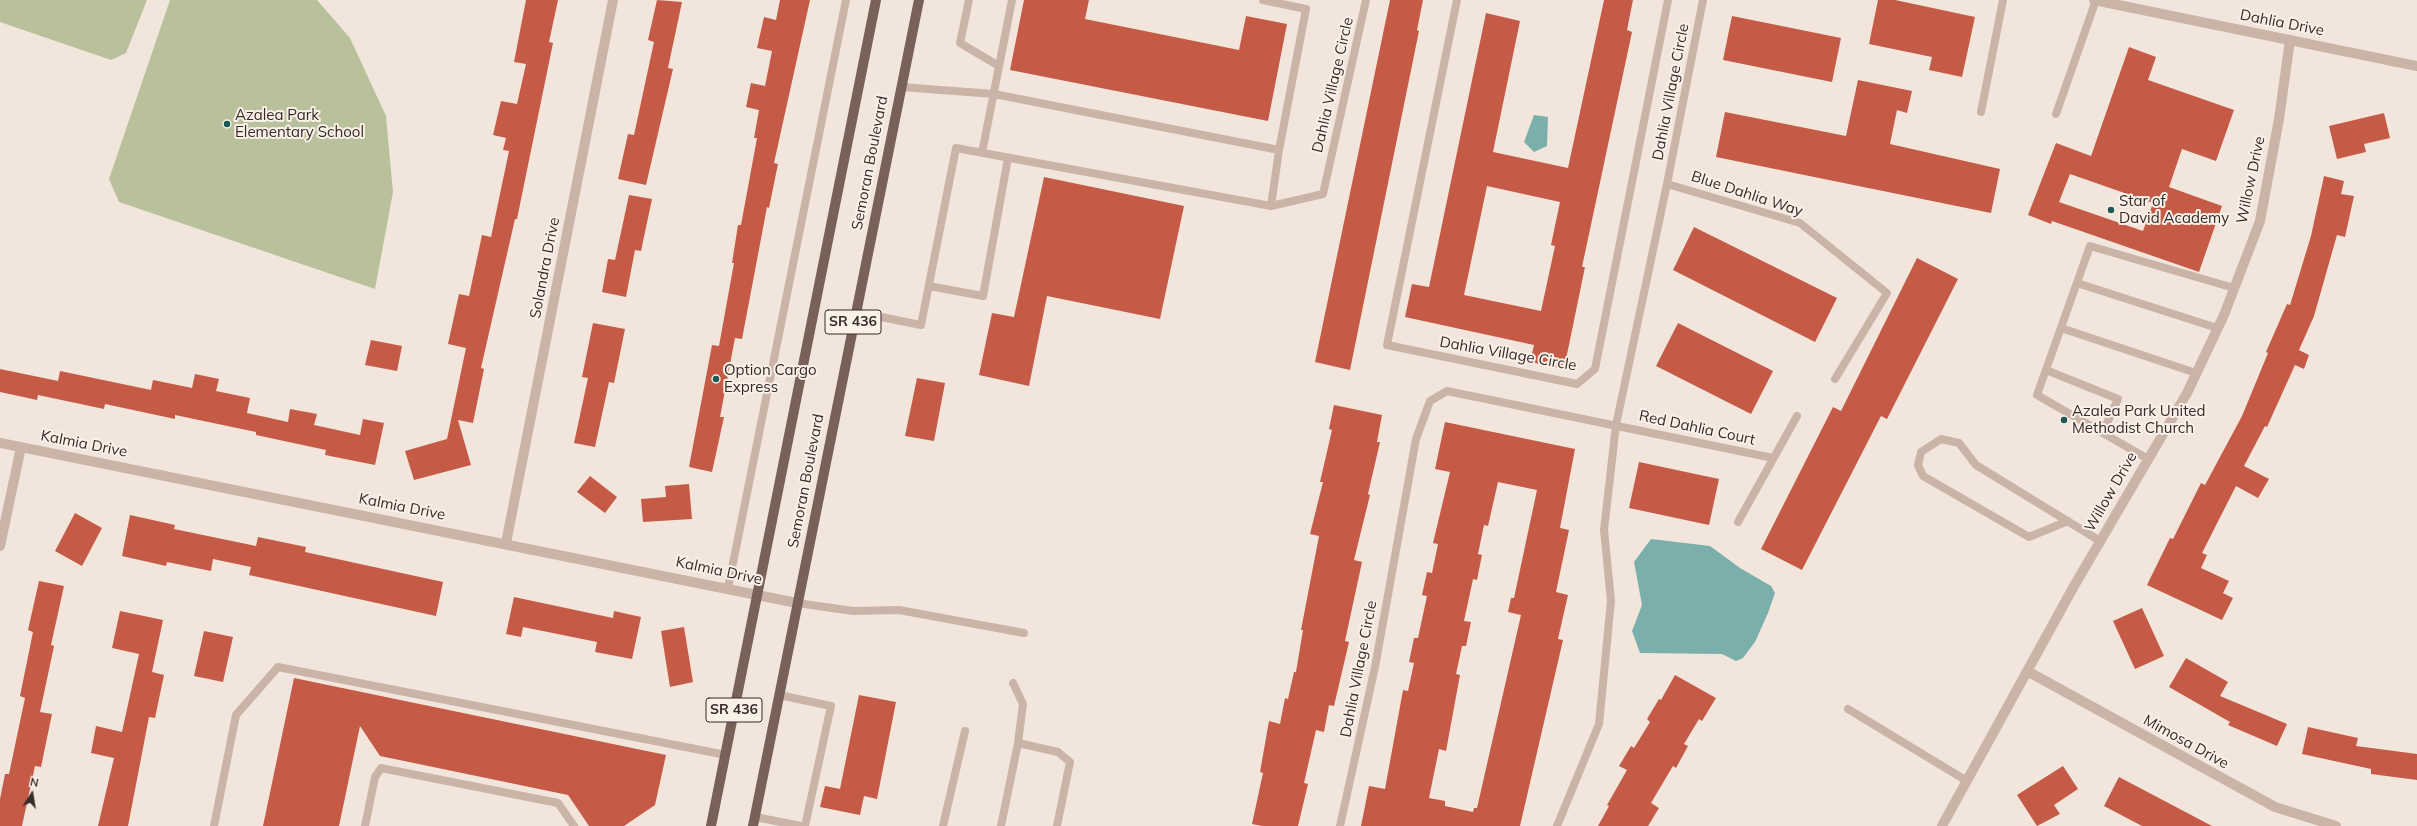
<!DOCTYPE html>
<style>
body{margin:0}
#map{position:relative;width:2417px;height:826px;overflow:hidden;background:#f2e6dc;font-family:Mulish,sans-serif}
canvas{display:block}
.north{position:absolute;left:12px;top:774px;width:40px;height:40px;-webkit-text-stroke:3px #f9f0e8;paint-order:stroke;rotate:12deg;font-size:11px;font-weight:700;line-height:16px;text-align:center;color:#372b28}
.north::after{content:'';display:block;margin:auto;width:14px;height:18px;background:#372b28;clip-path:polygon(50% 0,100% 100%,50% 72%,0 100%)}
</style>
<div id="map">
<canvas width="2417" height="826"></canvas>
<div class="north">N</div>
</div>
<script>
const context = document.querySelector('canvas').getContext('2d');
context.lineJoin = 'round';
function fillPath(path, color) {
  context.fillStyle = color;
  context.fill(path, 'evenodd');
}
function poly(rows) {
  const path = new Path2D();
  for (const r of rows) {
    path.moveTo(r[0], r[1]);
    for (let i = 2; i < r.length; i += 2) path.lineTo(r[i], r[i + 1]);
  }
  return path;
}
function strokePath(path, color, width, dash) {
  context.strokeStyle = color;
  context.lineWidth = width;
  context.lineCap = dash ? 'butt' : 'round';
  context.setLineDash(dash || []);
  context.stroke(path);
}
function write(font, color, halo, rows, align = 'center') {
  context.font = font + ' Mulish,sans-serif';
  context.lineWidth = 4;
  context.setLineDash([]);
  context.textBaseline = 'middle';
  context.strokeStyle = halo;
  context.fillStyle = color;
  for (const [text, x, y, turn = 0] of rows) {
    context.save();
    context.translate(x, y);
    context.rotate((+turn || 0) * Math.PI / 180);
    context.textAlign = isNaN(turn) ? turn : align;
    if (halo) context.strokeText(text, 0, 0);
    context.fillText(text, 0, 0);
    context.restore();
  }
}
const green = poly([
 [0,0,147,0,126,53,111,60,0,22],
 [170,0,317,0,350,38,386,116,393,192,375,289,119,202,109,179]
]);
const water = poly([
 [1534,115,1548,117,1547,146,1534,152,1524,142],
 [1651,539,1710,546,1740,568,1771,586,1775,593,1768,613,1755,642,1743,658,1736,661,1722,654,1640,653,1632,631,1642,605,1634,562]
]);
const building = poly([
 [526,0,558,0,549,42,553,43,517,219,515,219,481,368,484,369,473,423,458,420,471,465,414,480,405,451,447,439,466,348,448,344,459,294,469,296,482,235,491,237,509,151,503,150,506,138,493,135,501,101,517,104,526,64,514,62],
 [657,0,682,2,668,68,673,69,646,185,618,179,628,134,634,135,654,42,648,40],
 [780,0,810,0,774,163,778,164,769,208,767,207,742,339,735,338,720,417,724,417,712,472,689,467,712,345,719,346,734,263,732,263,738,225,741,225,757,138,754,138,759,110,746,107,751,83,765,86,772,51,757,48,764,17,776,20],
 [1024,0,1089,0,1085,19,1239,50,1246,16,1287,24,1268,121,1010,70],
 [1390,0,1423,0,1417,30,1419,31,1350,370,1315,362],
 [1604,0,1633,0,1627,30,1632,32,1582,267,1585,267,1564,369,1530,362,1534,345,1405,317,1412,284,1429,287,1486,13,1520,21,1493,152,1568,168],
 [1487,186,1560,202,1551,245,1555,246,1541,311,1464,295],
 [1878,0,1895,0,1975,17,1962,77,1929,70,1932,57,1869,44],
 [1732,16,1841,38,1832,82,1723,60],
 [2129,47,2156,57,2148,80,2234,110,2216,161,2182,149,2169,187,2222,206,2199,272,2052,221,2051,224,2028,215,2056,143,2091,156],
 [2070,174,2153,203,2143,231,2059,202],
 [1858,80,1912,91,1907,113,1897,110,1890,144,2000,169,1991,213,1716,157,1725,112,1846,136],
 [2384,113,2390,138,2364,144,2366,152,2337,159,2329,126],
 [2324,176,2344,181,2341,194,2354,196,2345,237,2337,235,2314,316,2299,350,2309,355,2304,369,2295,365,2267,427,2265,426,2244,466,2269,479,2258,498,2236,486,2202,553,2207,555,2201,568,2229,581,2223,593,2233,598,2222,620,2147,585,2170,538,2173,539,2201,483,2205,485,2242,416,2268,353,2266,352,2287,304,2290,305,2311,236],
 [1044,177,1184,206,1160,319,1047,296,1029,386,979,375,992,313,1014,317],
 [629,195,652,199,641,251,635,250,626,297,602,292,608,259,615,260],
 [1694,227,1837,298,1815,342,1673,270],
 [1917,258,1958,279,1887,419,1881,416,1802,570,1761,549,1833,407,1841,411],
 [593,323,625,329,614,383,609,382,595,447,574,443,588,378,582,377],
 [1678,323,1773,371,1751,414,1656,366],
 [371,340,402,346,397,371,365,365],
 [0,369,58,381,60,371,151,390,153,380,192,388,195,374,219,379,216,391,250,398,247,413,288,422,290,409,317,414,314,425,360,435,363,419,384,423,375,465,325,455,326,450,256,435,256,432,175,415,175,419,105,404,104,409,38,395,37,400,0,392],
 [917,378,945,383,934,441,905,436],
 [1334,405,1382,415,1377,442,1380,442,1368,494,1370,495,1354,560,1362,562,1345,641,1349,642,1334,706,1329,705,1324,732,1316,730,1304,783,1308,784,1298,826,1262,826,1252,824,1263,773,1260,772,1269,721,1280,724,1285,698,1288,699,1294,672,1296,672,1303,630,1301,630,1319,536,1310,534,1323,482,1320,482,1332,430,1329,429],
 [1445,422,1575,449,1560,528,1569,530,1556,592,1568,595,1558,639,1563,640,1520,826,1361,826,1369,786,1385,789,1403,690,1408,691,1414,663,1409,662,1414,638,1418,638,1427,596,1422,595,1427,572,1432,573,1438,544,1433,543,1450,472,1435,469],
 [1498,482,1537,490,1514,598,1511,598,1508,612,1521,615,1477,808,1474,808,1473,812,1445,806,1445,801,1429,798,1439,749,1446,751,1460,675,1456,674,1462,646,1466,646,1471,622,1464,621,1473,579,1477,580,1482,555,1478,554,1484,525,1488,526],
 [1639,462,1719,479,1709,525,1629,508],
 [590,476,617,497,605,513,577,492],
 [689,484,692,519,643,522,641,499,666,497,665,486],
 [75,513,102,528,82,566,55,551],
 [130,515,175,525,174,529,256,546,258,537,306,547,305,552,443,582,436,616,249,575,251,567,213,559,211,571,167,562,166,566,122,556],
 [39,581,64,586,51,645,54,646,40,712,52,714,41,767,35,766,22,826,0,826,0,799,5,774,9,774,25,698,20,696,33,632,28,630],
 [514,597,613,618,614,611,641,617,632,659,595,652,597,642,523,627,521,637,506,634],
 [2142,608,2164,656,2135,669,2113,621],
 [120,611,163,620,152,672,164,675,155,718,149,717,128,826,98,826,114,758,91,753,96,726,122,732,139,654,112,648],
 [684,627,693,682,670,687,661,631],
 [204,631,233,637,223,682,194,676],
 [2186,658,2228,682,2220,696,2287,724,2277,746,2228,725,2230,722,2169,687],
 [1675,675,1716,698,1702,721,1699,719,1684,744,1688,746,1676,768,1673,766,1651,803,1659,808,1648,826,1598,826,1609,806,1607,805,1627,770,1619,766,1631,746,1634,748,1650,722,1647,719,1659,699,1661,700],
 [294,678,666,755,655,805,624,826,589,826,568,795,380,756,360,726,339,826,263,826],
 [859,695,896,702,877,799,864,796,860,815,820,807,825,786,840,789],
 [2308,727,2358,738,2356,746,2417,754,2417,780,2371,774,2371,769,2302,754],
 [2063,766,2078,789,2054,805,2060,814,2037,826,2017,795],
 [2119,777,2212,826,2142,826,2104,806]
]);
const service = poly([
 [969,0,960,43,999,66],
 [1263,0,1306,9,1279,150],
 [1457,0,1387,345,1577,384,1595,369,1668,0],
 [901,87,994,94,1279,150,1271,206],
 [1981,112,2003,0],
 [2056,114,2096,0],
 [982,153,1012,0],
 [1667,184,1800,223,1887,293,1835,379],
 [2077,283,2217,328],
 [929,286,983,296,1008,158],
 [856,312,921,325,956,148,1271,206,1323,194,1366,0],
 [2061,328,2196,373],
 [2046,370,2118,399,2103,432],
 [2148,459,2037,395,2090,246,2234,288],
 [2068,521,2029,537,1923,476,1918,465,1921,452,1941,439,1959,443,1976,465,2100,541],
 [1738,522,1797,416],
 [728,588,846,0],
 [797,603,853,611,899,610,1024,633],
 [779,695,831,706,805,826],
 [1848,709,1967,781],
 [1018,743,1058,752,1070,762,1057,826],
 [755,817,801,826],
 [214,826,236,715,278,667,726,755],
 [365,826,375,777,381,768,558,803,574,826],
 [943,826,965,731],
 [1001,826,1018,743,1023,704,1013,683],
 [1340,826,1375,667,1416,439,1430,401,1447,391,1773,458],
 [1557,826,1599,724,1611,601,1604,530,1616,425,1667,184,1703,0]
]);
const minor = poly([
 [0,443,797,603],
 [506,543,613,0],
 [0,546,21,447],
 [2027,671,2275,807,2336,826],
 [1942,826,2074,586,2187,393,2224,315,2260,221,2279,119,2290,40]
]);
const tertiary = poly([
 [2094,0,2417,66]
]);
const primary = poly([
 [711,826,876,0],
 [753,826,919,0]
]);
const markers = [
 [227,124,4,"#1e5856"],
 [2111,210,4,"#1e5856"],
 [716,379,4,"#1e5856"],
 [2064,420,4,"#1e5856"]
];
const shields = [
 [853,322,56],
 [734,710,56]
];
const shieldNames = [
 ["SR 436",853,322],
 ["SR 436",734,710]
];
const streetNames = [
 ["Dahlia Drive",2282,23,11],
 ["Dahlia Village Circle",1333,85,-77],
 ["Dahlia Village Circle",1671,92,-79],
 ["Semoran Boulevard",870,163,-79],
 ["Willow Drive",2251,180,-78],
 ["Blue Dahlia Way",1747,194,18],
 ["Solandra Drive",545,268,-79],
 ["Dahlia Village Circle",1508,354,10],
 ["Red Dahlia Court",1697,428,12],
 ["Kalmia Drive",84,444,11],
 ["Semoran Boulevard",806,481,-79],
 ["Willow Drive",2111,492,-60],
 ["Kalmia Drive",402,507,11],
 ["Kalmia Drive",719,571,12],
 ["Dahlia Village Circle",1359,669,-79],
 ["Mimosa Drive",2186,742,29]
];
const poiNames = [
 ["Azalea Park",235,115],
 ["Elementary School",235,132],
 ["Star of",2119,201],
 ["David Academy",2119,218],
 ["Option Cargo",724,370],
 ["Express",724,387],
 ["Azalea Park United",2072,411],
 ["Methodist Church",2072,428]
];
fillPath(green, '#b8c19c');
fillPath(water, '#7bafac');
fillPath(building, '#c55a47');
strokePath(service, '#cab4a8', 8);
strokePath(minor, '#cab4a8', 10);
strokePath(tertiary, '#cab4a8', 10);
strokePath(primary, '#786159', 10);
for (const [x, y, r, color] of markers) {
  const dot = new Path2D();
  dot.arc(x, y, r, 0, 2 * Math.PI);
  context.fillStyle = color;
  context.fill(dot);
  strokePath(dot, '#f9f0e8', 1.5);
}
for (const [x, y, w] of shields) {
  const box = new Path2D();
  box.roundRect(x - w / 2, y - 12, w, 24, 3);
  context.fillStyle = '#f9f0e8';
  context.fill(box);
  strokePath(box, '#372b28', 1);
}
write('bold 14px', '#372b28', null, shieldNames);
write('15px', '#372b28', '#f9f0e8', streetNames);
write('15px', '#372b28', '#f9f0e8', poiNames, 'left');
</script>
